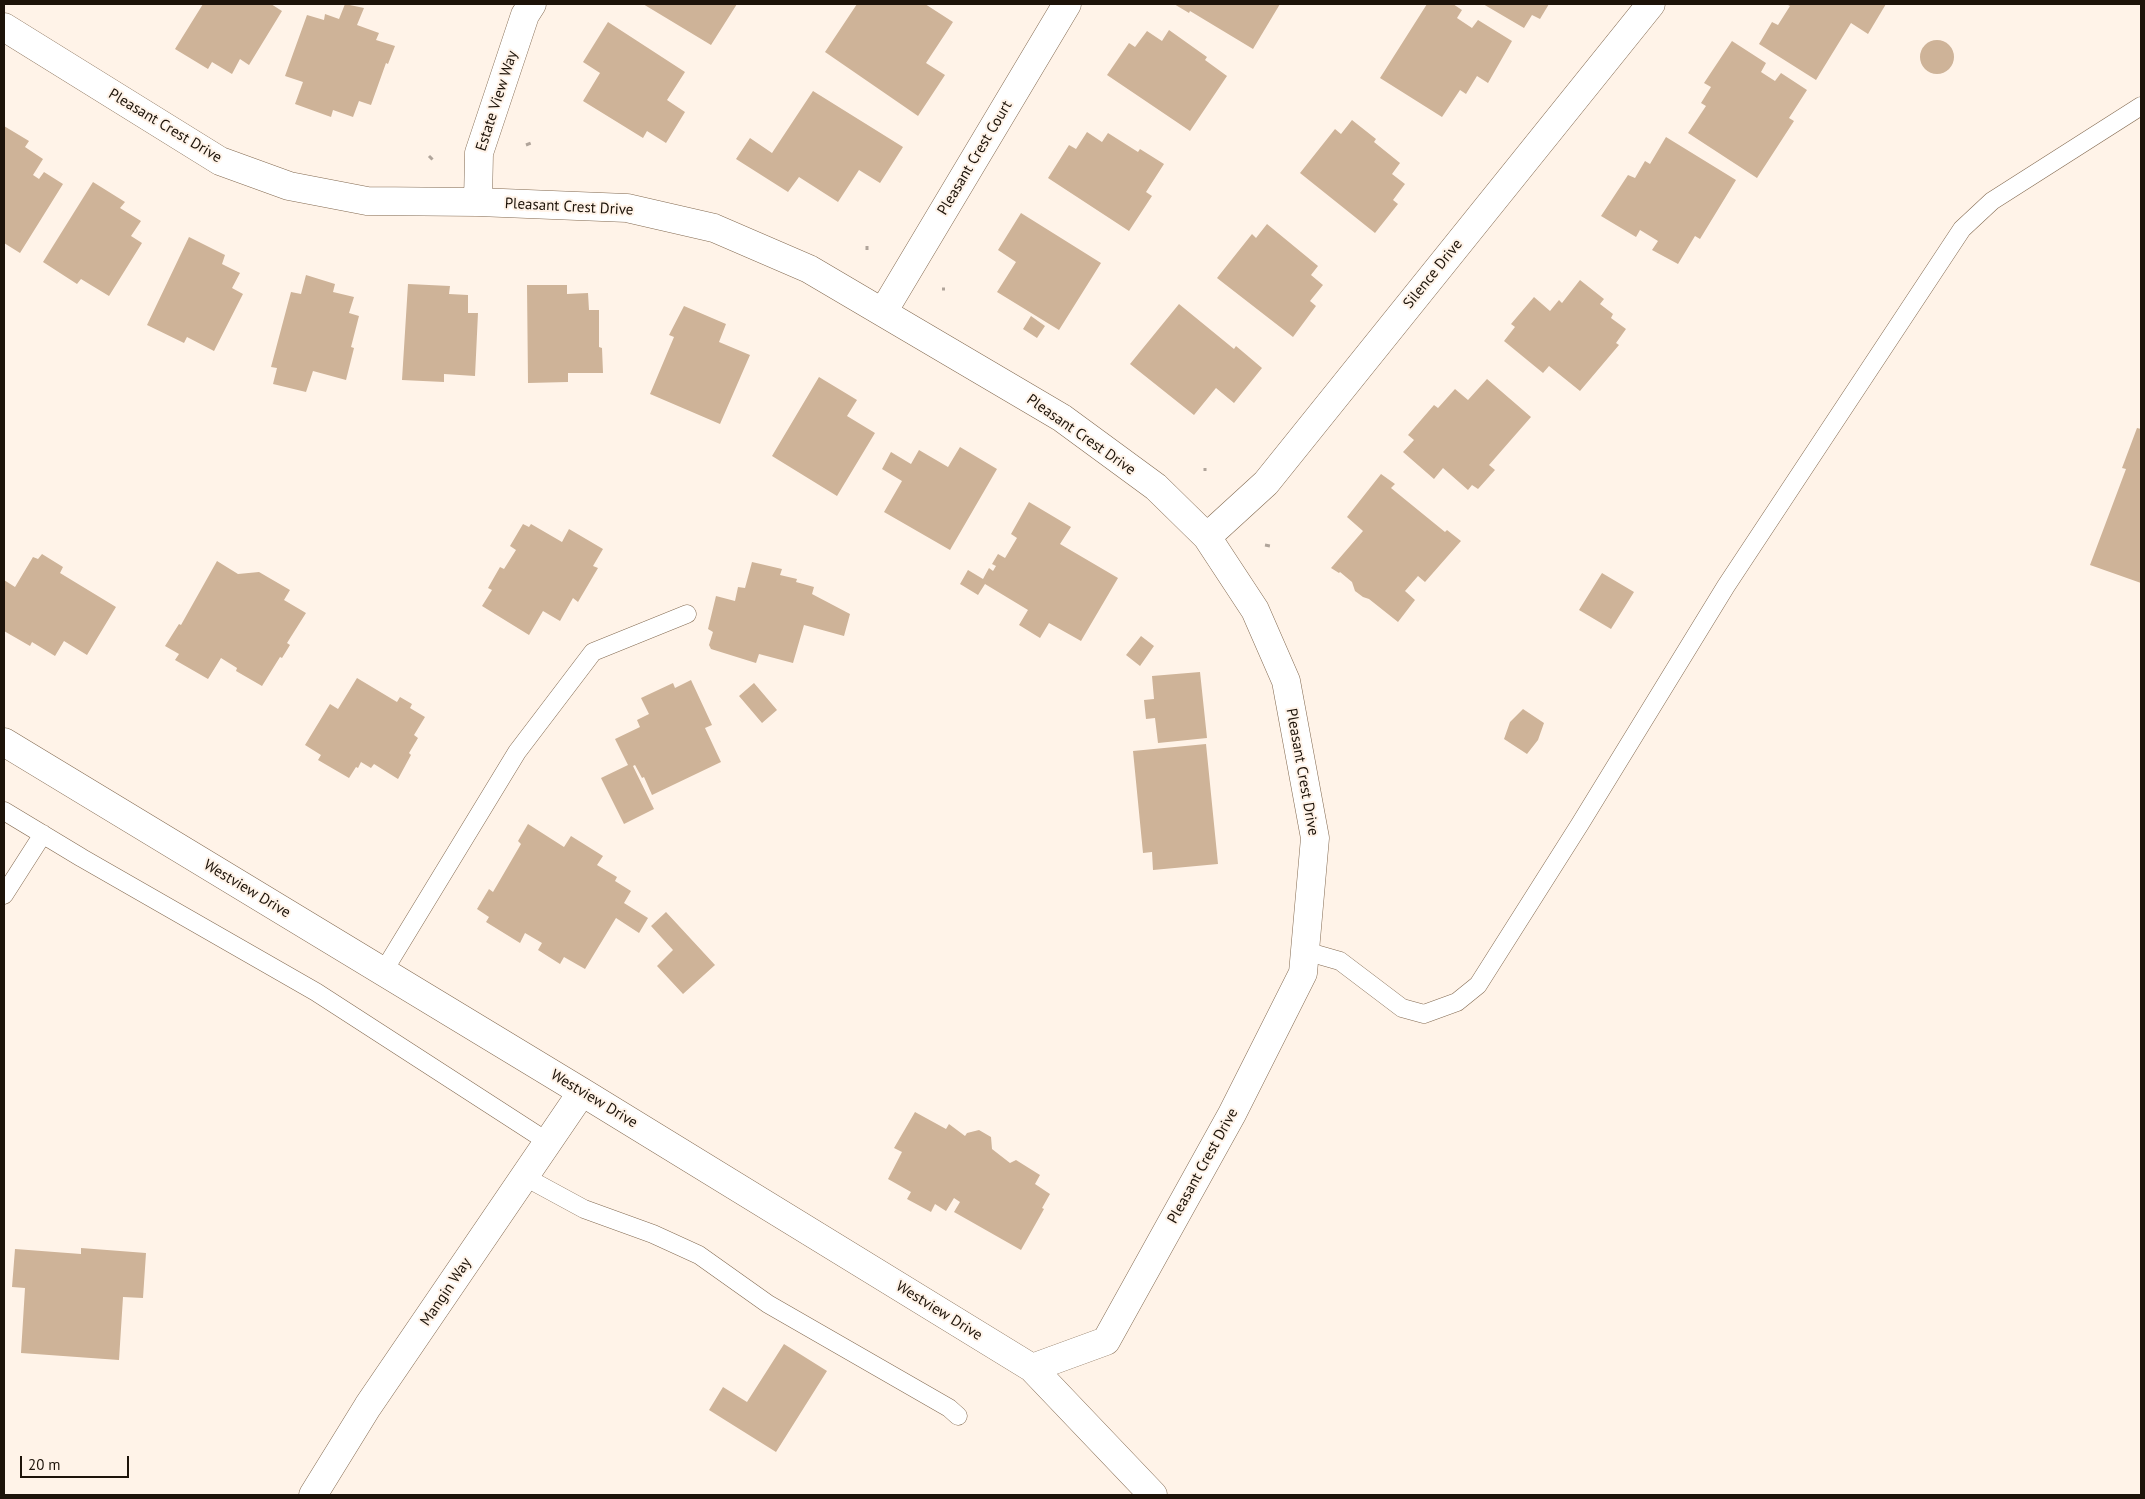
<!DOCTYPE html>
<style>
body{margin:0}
#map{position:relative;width:2145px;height:1499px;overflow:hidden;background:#fff3e8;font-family:"PT Sans",sans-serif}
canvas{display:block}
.frame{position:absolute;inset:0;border:5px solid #1d1309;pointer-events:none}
.scale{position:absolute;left:20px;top:1456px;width:109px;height:22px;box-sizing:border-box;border:2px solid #1d1309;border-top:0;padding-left:6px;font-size:15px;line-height:18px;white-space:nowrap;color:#1d1309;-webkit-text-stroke:4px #fff3e8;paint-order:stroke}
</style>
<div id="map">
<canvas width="2145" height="1499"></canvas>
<div class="frame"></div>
<div class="scale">20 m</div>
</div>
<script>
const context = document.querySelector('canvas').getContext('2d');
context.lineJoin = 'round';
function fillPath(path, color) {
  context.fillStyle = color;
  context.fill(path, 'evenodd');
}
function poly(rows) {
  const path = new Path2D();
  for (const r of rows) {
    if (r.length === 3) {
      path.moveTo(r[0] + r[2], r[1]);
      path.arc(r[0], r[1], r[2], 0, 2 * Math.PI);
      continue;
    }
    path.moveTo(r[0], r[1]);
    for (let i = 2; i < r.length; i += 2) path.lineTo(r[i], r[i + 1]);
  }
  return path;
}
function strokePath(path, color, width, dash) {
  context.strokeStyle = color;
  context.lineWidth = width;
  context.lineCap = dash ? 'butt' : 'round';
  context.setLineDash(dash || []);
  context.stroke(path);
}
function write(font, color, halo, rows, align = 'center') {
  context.font = font + ' "PT Sans",sans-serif';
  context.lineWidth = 4;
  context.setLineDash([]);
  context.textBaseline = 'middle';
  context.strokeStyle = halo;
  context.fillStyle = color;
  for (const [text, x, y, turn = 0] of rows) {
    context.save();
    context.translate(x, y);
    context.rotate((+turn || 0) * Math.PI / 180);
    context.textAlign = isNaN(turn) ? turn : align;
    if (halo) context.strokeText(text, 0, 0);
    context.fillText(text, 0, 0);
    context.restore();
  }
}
const building = poly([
 [203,4,271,4,282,11,249,65,240,59,232,74,212,62,208,69,175,49],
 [345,4,364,8,357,25,379,33,376,40,395,46,388,64,386,63,371,105,359,101,353,117,333,110,331,117,295,104,303,82,285,76,307,15,324,20,325,14,339,19],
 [643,4,737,4,711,45],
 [857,4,925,4,953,22,926,63,945,75,918,116,825,52],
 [1174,4,1280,4,1253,49,1190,11,1189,13],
 [1427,4,1453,4,1462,10,1457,18,1472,28,1478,20,1512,41,1488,83,1477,76,1466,94,1460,90,1442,117,1380,78],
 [1483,4,1549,4,1540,19,1532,15,1524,28],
 [1786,4,1886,4,1868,34,1851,23,1816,80,1759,44,1772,22,1778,25,1790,6],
 [608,22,685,72,667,100,685,112,666,143,647,131,643,138,583,101,600,73,583,62],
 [1169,30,1207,57,1205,60,1227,76,1190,131,1107,75,1129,43,1135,47,1147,31,1162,41],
 [1937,57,17],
 [1732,41,1766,63,1761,72,1775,81,1781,73,1807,90,1789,118,1794,121,1757,178,1688,133,1706,106,1701,103,1711,87,1704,83],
 [813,91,903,147,880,183,859,170,838,202,799,177,788,192,736,159,750,138,772,153],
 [1352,120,1376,139,1374,142,1400,163,1392,174,1405,184,1393,200,1398,204,1375,233,1300,173,1335,129,1341,134],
 [4,126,29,141,25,147,43,159,33,175,39,179,44,172,63,184,20,253,4,243],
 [1087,132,1102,142,1108,133,1138,152,1140,149,1164,164,1146,192,1152,196,1129,231,1048,178,1069,145,1076,149],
 [1666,137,1736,180,1700,239,1695,236,1678,264,1652,250,1658,241,1640,230,1636,237,1601,216,1628,175,1635,178,1645,161,1650,164],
 [93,182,125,202,120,208,141,221,131,236,142,243,109,296,81,279,77,284,43,262],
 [1021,213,1101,263,1059,330,997,292,1016,262,998,250],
 [1267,224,1318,266,1311,275,1323,285,1310,301,1316,306,1293,337,1217,278,1252,234,1256,238],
 [189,237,225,255,222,264,240,273,232,288,243,294,214,351,187,337,184,343,147,325],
 [306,275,335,284,333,292,354,297,349,313,359,316,351,347,354,348,346,380,313,371,306,392,273,384,277,368,271,367,291,292,301,294],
 [1580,280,1604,299,1600,304,1613,314,1611,318,1626,329,1616,343,1619,345,1580,391,1549,366,1543,373,1504,341,1515,327,1511,324,1534,297,1550,311,1559,300,1562,303],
 [408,284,450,286,449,294,468,295,468,313,478,313,475,376,444,374,444,382,402,380],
 [527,285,567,285,567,294,588,293,589,310,599,310,599,347,602,348,603,373,568,373,568,382,528,383],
 [1179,304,1234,349,1236,346,1262,368,1234,403,1216,388,1194,415,1130,364],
 [684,306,726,324,719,342,750,355,720,424,650,394,674,337,669,335],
 [1031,316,1045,326,1037,338,1023,329],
 [819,377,857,400,847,416,875,433,837,496,772,456],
 [1487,379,1531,417,1489,465,1495,470,1478,489,1472,485,1468,490,1443,468,1434,479,1403,452,1414,440,1408,435,1434,405,1438,408,1455,389,1468,400],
 [2137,428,2141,429,2141,583,2090,565,2126,469,2122,468],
 [960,447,997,469,950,550,884,512,902,481,882,469,891,452,911,464,919,450,948,467],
 [1381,474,1395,484,1391,488,1445,532,1447,530,1461,541,1425,582,1418,576,1405,591,1415,600,1398,622,1369,599,1363,597,1355,591,1352,582,1340,572,1339,573,1331,568,1363,531,1347,517],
 [1029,502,1071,527,1060,544,1118,578,1081,641,1049,623,1040,638,1019,625,1028,610,985,584,978,595,960,584,968,570,983,579,989,568,993,571,996,566,992,564,998,554,1005,558,1017,538,1011,534],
 [523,524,529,527,531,524,562,542,569,529,603,549,593,566,598,568,578,602,573,598,560,621,543,611,529,635,482,606,492,590,488,588,500,567,504,569,516,550,510,546],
 [42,554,63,567,60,573,116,607,87,655,64,641,55,656,32,642,30,646,4,631,4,580,15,587,33,557,38,559],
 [217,561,238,574,259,572,290,590,284,600,306,613,287,643,290,645,282,658,280,657,262,686,236,671,237,668,221,658,208,679,175,660,179,654,165,646,179,624,181,625],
 [752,562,782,569,780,575,797,579,796,582,814,587,812,594,850,614,844,636,804,625,793,663,759,654,756,663,711,649,709,645,713,632,708,629,716,596,735,601,738,587,745,588],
 [1602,573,1634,592,1611,629,1579,610],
 [1141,636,1154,646,1140,666,1126,655],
 [1200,672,1207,738,1158,743,1155,718,1146,719,1144,700,1154,699,1152,676],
 [357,678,397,702,400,697,412,704,410,708,425,717,414,735,418,738,409,753,411,755,398,779,374,764,371,768,361,762,358,768,356,767,349,778,318,760,321,755,305,745,330,704,338,709],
 [691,680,712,725,705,728,721,762,652,795,644,777,642,778,635,765,633,766,654,809,624,824,601,778,628,765,615,739,640,727,637,720,649,714,641,698,673,683,675,688],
 [754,683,777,710,762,723,739,696],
 [1523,709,1544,723,1538,740,1527,754,1504,739,1510,722],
 [1206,744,1218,864,1153,870,1152,852,1143,853,1133,751],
 [528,824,564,847,571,836,603,856,597,865,617,877,615,881,631,891,624,903,648,918,639,933,616,918,585,969,564,957,560,964,538,950,542,943,525,933,520,943,486,922,489,917,477,909,489,889,493,892,521,844,518,841],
 [666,912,715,965,683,994,657,966,673,950,651,926],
 [915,1112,946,1129,949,1124,965,1136,967,1133,979,1130,991,1137,992,1149,1010,1163,1016,1160,1040,1175,1035,1184,1050,1194,1042,1208,1044,1209,1021,1250,954,1212,960,1202,954,1198,946,1211,935,1204,931,1212,907,1199,911,1192,888,1179,902,1152,894,1148],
 [81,1248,146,1253,143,1298,123,1297,119,1360,21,1353,25,1288,12,1287,15,1249,81,1254],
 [784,1344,827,1371,776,1452,709,1410,723,1387,747,1402]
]);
const path = poly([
 [526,145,531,143],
 [429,156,433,160],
 [867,246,867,250],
 [942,289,945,289],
 [1205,468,1205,471],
 [1265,545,1270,546]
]);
const service = poly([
 [4,811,82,858,316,992,548,1142],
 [4,895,43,834],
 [1305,951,1340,961,1402,1008,1424,1014,1457,1002,1478,985,1580,824,1726,586,1962,229,1992,201,2141,106],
 [383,972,517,752,593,652,687,614],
 [525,1177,584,1209,653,1234,699,1255,768,1304,949,1408,958,1416]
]);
const minor = poly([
 [4,27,220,161,289,186,367,201,478,202,627,208,714,228,809,269,1062,418,1156,487,1207,537,1255,610,1286,681,1315,838,1303,973,1232,1114,1106,1341,1032,1368],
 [478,202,479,153,525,15,532,4],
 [883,312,1067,4],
 [1207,537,1266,483,1651,4],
 [4,742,582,1092,1032,1368,1153,1495],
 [313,1495,368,1406,582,1092]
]);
const streetNames = [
 ["Estate View Way",497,101,-72],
 ["Pleasant Crest Drive",165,126,31],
 ["Pleasant Crest Court",975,158,-59],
 ["Pleasant Crest Drive",569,207,3],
 ["Silence Drive",1433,274,-51],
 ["Pleasant Crest Drive",1081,435,35],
 ["Pleasant Crest Drive",1302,772,80],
 ["Westview Drive",247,889,31],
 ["Westview Drive",594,1099,31],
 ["Pleasant Crest Drive",1203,1166,-61],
 ["Mangin Way",446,1292,-56],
 ["Westview Drive",939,1311,32]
];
fillPath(building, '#ceb398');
strokePath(service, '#836a51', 19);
strokePath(minor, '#836a51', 29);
strokePath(path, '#b0a49a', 3, [5, 2.5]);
strokePath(service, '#fff', 18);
strokePath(minor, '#fff', 28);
write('15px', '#1d1309', '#fff3e8', streetNames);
</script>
